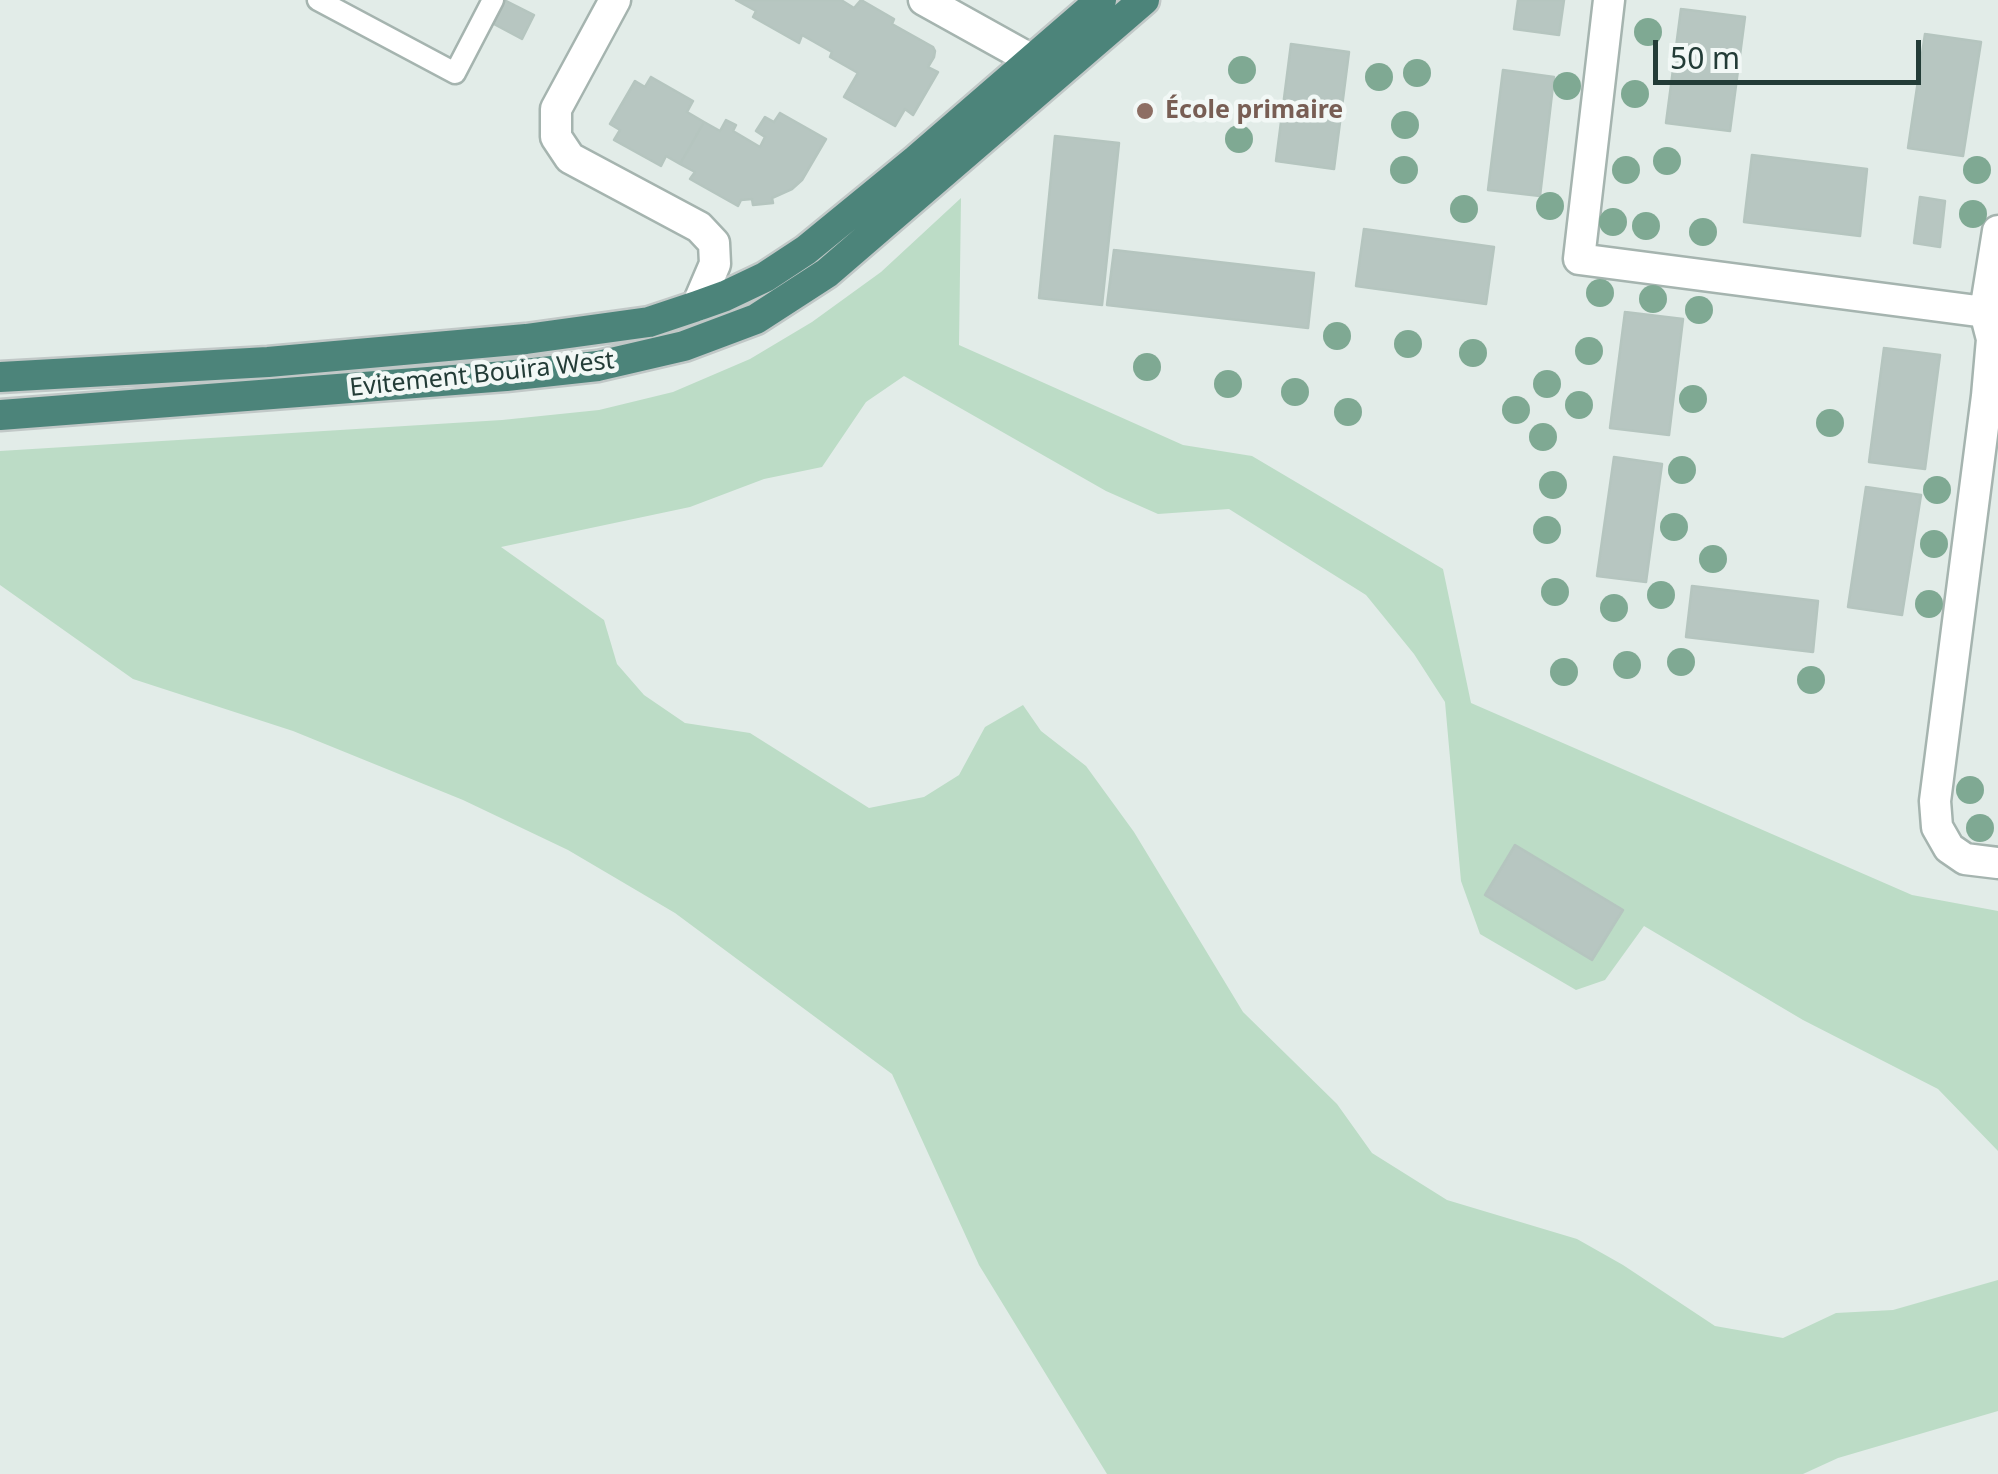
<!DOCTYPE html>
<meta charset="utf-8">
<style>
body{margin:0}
#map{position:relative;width:1998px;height:1474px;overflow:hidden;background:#e2ece8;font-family:"Noto Sans",sans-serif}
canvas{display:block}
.scale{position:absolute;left:1653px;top:40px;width:268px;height:45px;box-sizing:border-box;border:5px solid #233c37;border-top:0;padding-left:12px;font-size:30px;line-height:35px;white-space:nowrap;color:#233c37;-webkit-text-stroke:8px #f2f8f6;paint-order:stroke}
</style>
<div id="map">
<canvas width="1998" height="1474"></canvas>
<div class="scale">50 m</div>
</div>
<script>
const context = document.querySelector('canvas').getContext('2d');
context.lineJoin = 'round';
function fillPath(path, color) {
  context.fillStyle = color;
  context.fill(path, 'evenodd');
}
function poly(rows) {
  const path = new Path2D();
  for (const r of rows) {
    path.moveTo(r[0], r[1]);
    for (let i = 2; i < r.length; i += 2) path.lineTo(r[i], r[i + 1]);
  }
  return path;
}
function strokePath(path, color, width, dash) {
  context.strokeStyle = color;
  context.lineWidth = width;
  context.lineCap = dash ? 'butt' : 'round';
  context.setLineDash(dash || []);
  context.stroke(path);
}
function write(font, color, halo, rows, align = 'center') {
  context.font = font + ' "Noto Sans",sans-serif';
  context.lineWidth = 9;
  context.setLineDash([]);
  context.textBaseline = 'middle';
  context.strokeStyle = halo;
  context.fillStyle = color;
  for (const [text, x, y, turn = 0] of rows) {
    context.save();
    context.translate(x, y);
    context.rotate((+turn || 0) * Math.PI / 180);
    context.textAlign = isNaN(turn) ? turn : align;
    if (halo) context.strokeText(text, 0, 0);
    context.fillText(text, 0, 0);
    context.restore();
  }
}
const green = poly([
 [961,198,959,345,1183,445,1252,456,1443,569,1471,703,1912,895,1998,911,1998,1151,1938,1089,1803,1020,1644,926,1605,980,1576,990,1480,934,1461,881,1445,702,1414,654,1366,595,1229,509,1158,514,1106,491,904,376,866,402,822,467,764,479,690,507,501,547,604,620,617,664,644,695,685,723,750,733,869,808,924,797,959,775,985,727,1023,705,1041,731,1086,766,1134,832,1243,1012,1337,1104,1372,1153,1447,1200,1577,1239,1623,1265,1715,1326,1783,1338,1836,1313,1893,1310,1998,1280,1998,1411,1838,1458,1803,1474,1107,1474,979,1265,892,1074,675,913,568,850,463,800,293,731,133,679,0,585,0,451,502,420,599,410,673,392,750,359,812,322,881,272]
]);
const building = poly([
 [504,0,534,15,522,39,492,23,504,0],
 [736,0,841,0,854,8,861,0,894,19,892,24,933,47,935,51,934,57,928,67,938,72,913,115,905,109,895,126,844,97,858,73,830,57,832,52,802,35,799,43,753,17,756,11,736,0],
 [1518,0,1564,0,1559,35,1514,29,1518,0],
 [1681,9,1745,17,1730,131,1666,123,1681,9],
 [1925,34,1981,42,1963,156,1908,148,1925,34],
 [1291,44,1349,52,1334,169,1276,161,1291,44],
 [1503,70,1554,77,1540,196,1488,190,1503,70],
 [651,77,693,101,687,112,704,122,680,164,666,156,661,166,614,140,620,130,610,124,635,81,645,87,651,77],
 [780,113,826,139,802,180,792,189,772,198,773,203,753,205,752,199,741,200,738,206,690,179,695,172,680,164,704,122,720,131,726,120,736,125,733,131,760,147,765,137,756,131,765,117,774,122,780,113],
 [1055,136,1119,143,1102,305,1039,298,1055,136],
 [1752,155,1867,169,1860,236,1744,222,1752,155],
 [1920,197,1945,201,1940,247,1914,243,1920,197],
 [1364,229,1494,247,1486,304,1356,286,1364,229],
 [1114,250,1314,273,1308,328,1107,305,1114,250],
 [1625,312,1683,319,1669,435,1610,428,1625,312],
 [1884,348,1940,355,1925,469,1869,462,1884,348],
 [1614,457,1662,464,1646,582,1597,576,1614,457],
 [1866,487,1921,495,1902,615,1848,607,1866,487],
 [1692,586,1818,601,1813,652,1686,637,1692,586],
 [1515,845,1623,910,1592,960,1485,895,1515,845]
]);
const service = poly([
 [318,0,455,73,493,0]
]);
const minor = poly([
 [615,0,556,109,556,137,570,158,699,227,714,243,715,264,697,306],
 [924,0,1032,60],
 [1609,0,1579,259,1985,312],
 [1998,231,1985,312,1992,339,1987,396,1935,801,1937,827,1949,848,1965,859,1998,863]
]);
const trunk = poly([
 [0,377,268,362,526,339,649,322,697,306,725,296,765,277,806,250,916,160,1101,0],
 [0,415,506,376,598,366,684,346,756,319,827,273,1144,0]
]);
const trees = [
 [1648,32],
 [1242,70],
 [1417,73],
 [1379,77],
 [1567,86],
 [1635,94],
 [1405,125],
 [1239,139],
 [1667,161],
 [1404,170],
 [1626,170],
 [1977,170],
 [1550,206],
 [1464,209],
 [1973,214],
 [1613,222],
 [1646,226],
 [1703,232],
 [1600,293],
 [1653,299],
 [1699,310],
 [1337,336],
 [1408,344],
 [1589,351],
 [1473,353],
 [1147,367],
 [1228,384],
 [1547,384],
 [1295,392],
 [1693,399],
 [1579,405],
 [1516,410],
 [1348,412],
 [1830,423],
 [1543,437],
 [1682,470],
 [1553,485],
 [1937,490],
 [1674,527],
 [1547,530],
 [1934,544],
 [1713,559],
 [1555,592],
 [1661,595],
 [1929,604],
 [1614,608],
 [1681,662],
 [1627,665],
 [1564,672],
 [1811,680],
 [1970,790],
 [1980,828]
];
const markers = [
 [1145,111,10,"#8d6e63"]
];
const educationNames = [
 ["École primaire",1165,111]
];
const streetNames = [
 ["Evitement Bouira West",482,375,-6]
];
fillPath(green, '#bcdcc6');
fillPath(building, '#b7c6c1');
strokePath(building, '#b5c5bf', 2.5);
strokePath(service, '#a5b4af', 25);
strokePath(minor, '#a5b4af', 35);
strokePath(trunk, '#c1c8c7', 35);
strokePath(service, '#fff', 20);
strokePath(minor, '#fff', 30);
strokePath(trunk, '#4c847a', 30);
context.fillStyle = '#7fa993';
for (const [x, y] of trees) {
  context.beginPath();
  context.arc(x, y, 14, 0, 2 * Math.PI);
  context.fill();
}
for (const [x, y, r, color] of markers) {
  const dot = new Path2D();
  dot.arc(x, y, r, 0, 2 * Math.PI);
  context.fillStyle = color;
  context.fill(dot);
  strokePath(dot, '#f2f8f6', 4);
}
write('bold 25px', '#785e54', '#f2f8f6', educationNames, 'left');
write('25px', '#233c37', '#f2f8f6', streetNames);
</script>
